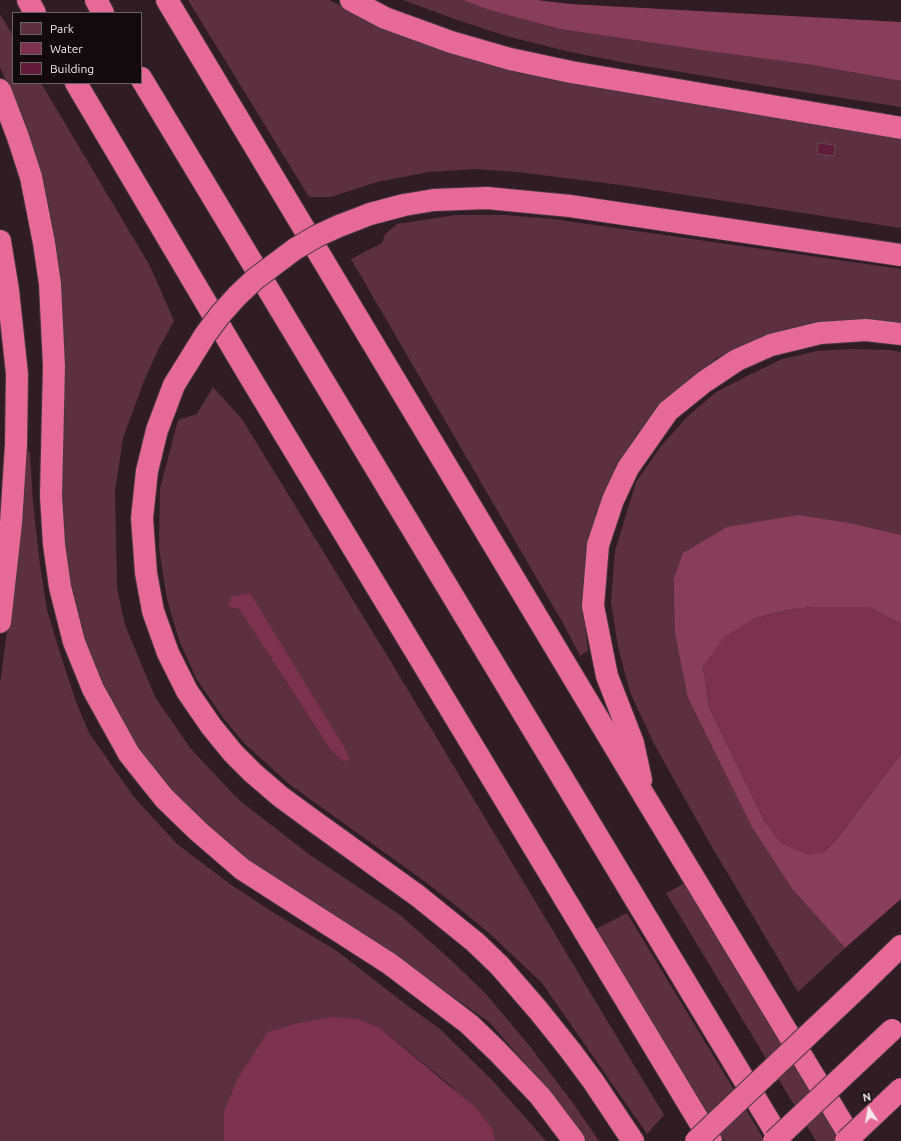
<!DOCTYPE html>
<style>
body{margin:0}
#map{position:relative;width:901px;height:1141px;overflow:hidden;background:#2f1d23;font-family:Ubuntu,sans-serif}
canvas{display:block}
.legend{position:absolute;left:12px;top:12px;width:130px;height:72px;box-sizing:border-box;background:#120a0d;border:1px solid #6c6266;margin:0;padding:5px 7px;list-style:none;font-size:12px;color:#f4e7eb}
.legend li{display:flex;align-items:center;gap:8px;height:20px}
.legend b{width:20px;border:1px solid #6c6266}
.north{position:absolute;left:849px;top:1089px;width:40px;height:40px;-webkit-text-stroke:3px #120a0d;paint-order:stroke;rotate:349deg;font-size:11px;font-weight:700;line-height:16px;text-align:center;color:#f4e7eb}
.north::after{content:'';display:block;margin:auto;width:14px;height:18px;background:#f4e7eb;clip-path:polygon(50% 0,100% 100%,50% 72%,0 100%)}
</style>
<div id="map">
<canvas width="901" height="1141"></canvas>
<ul class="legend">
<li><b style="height:11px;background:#5d303f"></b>Park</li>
<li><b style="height:11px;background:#7c324e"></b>Water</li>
<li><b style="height:11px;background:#621b39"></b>Building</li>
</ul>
<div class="north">N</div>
</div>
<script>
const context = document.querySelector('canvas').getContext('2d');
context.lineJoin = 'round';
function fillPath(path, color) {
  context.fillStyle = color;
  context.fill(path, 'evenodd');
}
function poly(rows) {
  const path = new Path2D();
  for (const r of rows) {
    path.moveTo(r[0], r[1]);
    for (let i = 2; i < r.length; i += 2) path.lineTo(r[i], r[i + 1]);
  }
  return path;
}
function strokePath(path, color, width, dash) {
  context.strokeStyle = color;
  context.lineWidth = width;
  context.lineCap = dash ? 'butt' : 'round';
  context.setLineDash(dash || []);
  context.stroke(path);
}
const green = poly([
 [188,0,329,0,387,28,901,135,901,228,628,186,518,172,475,169,429,172,377,182,331,197,309,197],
 [403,0,463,0,489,10,560,29,812,65,901,81,901,107,784,89,626,63,570,52,506,36,460,21],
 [0,14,13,36,13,83,41,83,150,266,174,321,158,350,144,381,123,438,115,491,117,588,125,625,155,697,191,749,239,800,310,855,400,915,451,960,485,993,528,1044,573,1103,599,1141,586,1141,551,1093,489,1022,369,938,253,865,201,824,150,767,107,698,83,635,67,574,63,532,62,480,65,394,63,312,59,267,41,187,18,108,0,67],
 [455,215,505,215,553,219,901,269,901,325,770,336,717,358,674,393,637,433,618,465,597,513,589,553,584,614,588,651,580,656,564,625,351,259,382,243,385,234,397,224],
 [851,349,890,350,901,352,901,535,855,524,675,633,793,890,845,948,798,992,712,847,654,744,630,692,618,647,611,602,615,551,636,482,661,446,688,416,716,392,747,376,782,359,817,351],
 [213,387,242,419,391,662,664,1115,647,1134,542,983,490,934,455,905,424,881,289,784,244,743,224,719,197,680,179,640,167,599,159,548,160,488,178,420,197,414],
 [239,609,349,760,330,749],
 [24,450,30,452,33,503,40,565,47,610,61,656,75,699,89,733,134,797,177,844,230,884,274,913,337,951,408,1006,440,1029,492,1080,546,1141,495,1141,493,1130,450,1085,380,1028,358,1019,224,1112,224,1141,0,1141,0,684,11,601],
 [685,883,840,1141,816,1141,666,893],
 [627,913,765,1141,725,1141,596,929]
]);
const forest = poly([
 [463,0,537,0,570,4,901,22,901,81,812,65,709,51,560,29,489,10],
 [798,515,855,524,901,535,901,624,869,607,811,607,783,611,753,619,703,666,709,707,764,820,782,844,823,853,837,839,901,753,901,899,845,948,793,890,752,827,688,698,675,633,674,579,683,553,727,527]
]);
const water = poly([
 [250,593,344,747,350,760,343,761,330,749,239,609,228,606,231,597],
 [811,607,869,607,901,624,901,753,837,839,823,853,808,855,782,844,764,820,709,707,703,666,725,636,753,619,783,611],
 [331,1017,358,1019,380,1028,476,1108,493,1130,495,1141,224,1141,224,1112,237,1080,268,1032,299,1023]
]);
const building = poly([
 [818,143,835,145,834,156,817,154,818,143]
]);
const motorway = poly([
 [28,0,35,13],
 [96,0,103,13],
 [167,0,645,797,853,1141],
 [351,0,385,18,451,42,510,59,571,72,901,128],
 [141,78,781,1141],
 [76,83,247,372,711,1141],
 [0,90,18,137,31,177,44,243,50,284,54,366,51,496,54,544,60,587,74,642,93,689,129,754,164,798,198,831,242,869,390,964,469,1024,497,1051,540,1096,574,1141],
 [339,226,370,214,404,205,434,200,487,198,570,206,901,255],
 [0,241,8,290,17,374,16,445,11,523,0,622],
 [192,356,174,385,157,430,147,471,142,518,146,573,153,611,168,653,187,691,211,726,233,753,253,773,281,797,311,819,418,896,475,942,499,965,538,1010,570,1050,593,1081,633,1141],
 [641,780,633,743,607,676,593,606,598,545,613,500,628,468,668,411,704,382,737,360,771,345,820,333,866,330,901,334],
 [863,983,901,946]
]);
const motorwayBridge = poly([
 [192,356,205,335,220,315,237,296,255,279,295,249,317,236,339,226],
 [696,1141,863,983],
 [774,1141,892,1030],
 [846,1141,901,1089]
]);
fillPath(green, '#5d303f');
fillPath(forest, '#883e59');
fillPath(water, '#7c324e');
fillPath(building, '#621b39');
strokePath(building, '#604b51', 1);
strokePath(motorway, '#48383d', 24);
strokePath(motorway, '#e66998', 22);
strokePath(motorwayBridge, '#48383d', 24, []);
strokePath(motorwayBridge, '#e66998', 22);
</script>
